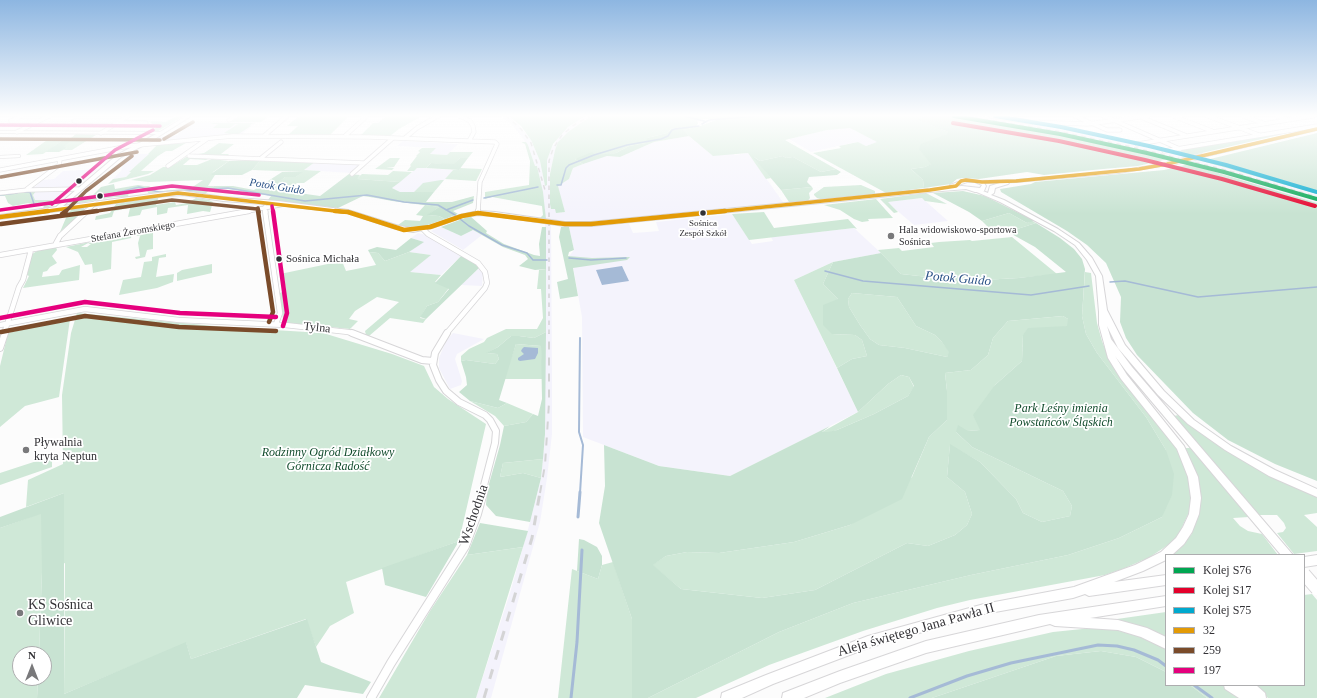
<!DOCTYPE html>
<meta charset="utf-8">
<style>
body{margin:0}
#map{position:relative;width:1317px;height:698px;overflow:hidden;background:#fcfcfc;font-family:"Times New Roman",serif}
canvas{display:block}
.legend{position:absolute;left:1165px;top:554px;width:140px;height:132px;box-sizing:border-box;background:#fff;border:1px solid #adadaf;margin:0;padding:5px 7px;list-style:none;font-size:12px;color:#333236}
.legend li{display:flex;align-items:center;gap:8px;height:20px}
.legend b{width:20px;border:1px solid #adadaf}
.north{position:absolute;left:12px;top:646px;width:40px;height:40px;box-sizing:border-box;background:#fff;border:1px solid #adadaf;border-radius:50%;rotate:0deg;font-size:11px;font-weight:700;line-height:16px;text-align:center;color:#333236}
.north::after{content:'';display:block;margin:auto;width:14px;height:18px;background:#79797b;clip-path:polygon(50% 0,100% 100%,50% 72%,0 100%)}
</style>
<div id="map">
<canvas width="1317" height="698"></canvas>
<ul class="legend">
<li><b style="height:5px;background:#00a651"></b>Kolej S76</li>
<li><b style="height:5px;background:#e4002b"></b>Kolej S17</li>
<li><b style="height:5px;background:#00a9ce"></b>Kolej S75</li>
<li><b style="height:5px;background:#e39a05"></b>32</li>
<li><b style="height:5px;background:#7a4b2a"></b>259</li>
<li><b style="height:5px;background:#e5007d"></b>197</li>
</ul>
<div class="north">N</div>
</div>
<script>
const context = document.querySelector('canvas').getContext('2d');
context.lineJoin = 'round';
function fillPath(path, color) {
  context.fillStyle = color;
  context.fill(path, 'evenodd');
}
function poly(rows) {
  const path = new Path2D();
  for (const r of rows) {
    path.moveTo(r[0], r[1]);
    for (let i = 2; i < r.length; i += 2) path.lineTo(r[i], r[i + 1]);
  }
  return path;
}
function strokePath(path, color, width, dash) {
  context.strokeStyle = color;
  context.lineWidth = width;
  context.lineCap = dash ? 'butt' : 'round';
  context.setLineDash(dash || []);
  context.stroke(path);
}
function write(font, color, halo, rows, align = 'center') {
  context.font = font + ' "Times New Roman",serif';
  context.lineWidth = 3.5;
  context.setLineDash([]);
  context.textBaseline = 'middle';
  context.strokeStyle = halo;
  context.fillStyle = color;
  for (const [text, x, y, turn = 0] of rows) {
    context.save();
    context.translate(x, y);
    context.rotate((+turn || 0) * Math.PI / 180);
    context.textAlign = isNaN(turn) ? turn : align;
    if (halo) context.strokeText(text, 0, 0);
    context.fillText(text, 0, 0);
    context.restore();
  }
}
const built = poly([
 [501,116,509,116,514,119,531,140,540,161,545,186,547,160,550,151,558,137,573,122,585,116,595,116,588,118,577,127,555,150,550,174,557,213,565,212,557,186,569,179,573,168,593,159,607,156,620,157,654,142,689,136,712,155,733,153,735,155,748,153,783,202,600,221,551,220,552,380,552,434,547,478,540,522,491,698,476,698,510,593,530,522,541,478,545,434,545,211,537,166,535,166,528,145,514,127],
 [951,116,981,116,1019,122,1076,132,1167,152,1233,169,1317,194,1317,203,1189,164,1112,146,1064,135],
 [196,122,257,122,241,135,150,143,159,137,178,135,180,132],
 [835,128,850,128,878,142,866,146,857,142,811,152,789,139],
 [403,141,458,144,447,155,430,154,435,148,397,146],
 [135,154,150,154,130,171,131,172,126,177,113,179,121,171,123,164],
 [315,162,358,164,360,165,350,173,304,170],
 [417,168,426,168,453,170,434,192,400,192,392,188],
 [98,169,74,188,32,189,43,180,54,179,63,171],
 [37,190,73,190,60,200,35,200,33,195],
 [922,198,948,221,914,225,887,202],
 [732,214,752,244,773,241,771,237,854,228,881,253,833,262,794,280,858,412,730,476,659,466,583,437,582,317,572,261,568,256,570,255,574,250,569,227,629,224,633,233,647,232,659,231,656,222],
 [441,227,461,236,473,230,482,235,463,250,431,231],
 [418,233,426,235,461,256,441,275,409,272,430,255,409,252,423,242,411,238],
 [479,268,483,273,482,286,461,285],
 [453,333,484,339,457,354,455,359,462,381,461,385,450,389,439,368,439,358,446,341]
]);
const green = poly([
 [176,116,184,116,158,131,138,132,152,130,157,127,150,122,152,121,166,122],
 [237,116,269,116,261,122,228,122],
 [299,116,349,116,330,135,288,135,298,126,287,126],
 [386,116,422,116,399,129,390,136,361,135,373,123,378,123],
 [509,116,585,116,568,127,553,144,547,160,547,185,545,186,540,161,531,140,521,126],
 [595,116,923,116,919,120,948,132,948,134,921,145,932,164,925,167,911,169,923,180,924,188,886,193,813,153,841,148,839,146,858,142,866,146,877,142,850,128,827,130,785,140,836,169,821,172,793,157,786,158,783,156,760,161,754,157,771,178,766,179,748,153,713,156,689,136,682,130,700,126,719,119,697,119,698,124,696,126,671,129,667,133,647,138,647,143,629,146,616,153,575,159,583,164,573,168,569,179,558,186,565,212,556,213,555,209,551,209,550,204,550,174,555,150,558,142,568,132,588,118],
 [213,123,255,123,251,124,250,126,251,126,237,135,224,133,238,124,235,124,230,128,213,128,218,124,211,124],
 [76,134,96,135,72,150,63,150,67,148,63,146,75,138,71,138],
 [50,138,66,138,43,154,26,155],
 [521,142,526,142,528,145,535,166,537,166,543,192,546,219,539,219,543,215,542,206,492,197,485,199,485,192,529,185,530,161,525,144],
 [186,143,172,151,166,151,158,156,141,171,154,171,148,174,108,184,113,179,126,177,131,172,129,172,149,154,148,154,157,145],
 [219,143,234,144,221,154,229,154,227,156,192,155,204,153],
 [422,148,436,148,430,154,447,155,450,152,473,152,468,158,460,158,454,165,431,163,426,168,417,168,414,171,407,171,411,166,410,165,417,156,416,156,420,152,418,151],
 [186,157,210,158,206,160,190,159,183,165,197,165,212,159,229,161,213,172,212,175,215,175,208,186,214,186,205,194,183,191,149,194,147,191,142,188,129,191,128,197,114,197,74,204,68,203,72,198,107,194,139,186,149,186,156,191,163,191,191,188,203,180,149,182,131,180,150,175,163,167,170,167],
 [390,158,400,158,394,167,386,167,394,168,392,170,375,169],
 [260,161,315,162,304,170,321,171,304,183,297,183,292,187,283,190,271,188,285,177,296,177,302,172,252,170],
 [460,168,482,169,476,181,445,179,453,170,459,170],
 [393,171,412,172,400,182,356,179,362,174,388,175],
 [441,180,444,180,434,192,414,192,423,183],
 [861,185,875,191,875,194,824,200,817,198,814,195,814,194,824,187],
 [812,187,813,189,809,193,810,198,807,202,789,202,781,190],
 [37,190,33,195,35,200,60,200,54,205,43,209,44,205,34,205,28,203,13,206,8,203,5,196,0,196,0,194],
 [926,193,947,204,925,201,922,198,888,202,898,212,894,213,880,199],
 [159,196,156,205,175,202,176,205,187,203,196,198,209,200,213,202,210,212,203,211,187,214,188,205,168,208,167,213,157,215,157,207,142,210,140,215,128,217,130,208,114,211,112,217,95,220,96,216,110,213,116,204],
 [876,199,893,218,868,219,869,221,862,222,854,219,840,210,824,205],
 [425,205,439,207,428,215,439,216,445,219,425,226,407,227,398,225,405,220,420,221,423,216,416,215],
 [73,208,84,208,85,210,60,232,68,213],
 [764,212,774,228,848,219,857,229,854,228,749,240,732,214],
 [1009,213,1027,223,1032,221,1036,223,1008,232,1001,229,990,229,982,221],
 [153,230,153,249,147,250,145,257,136,259,135,257,140,256,138,243,140,236,136,236,138,233],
 [132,234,131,238,112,242,111,269,93,273,92,264,85,265,78,252,66,247,90,242,81,247,87,247,91,244,88,244,93,241],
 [1012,237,1057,274,1019,278,964,281,901,274,878,250,899,248,902,251,934,247,931,243,939,242,970,240,972,241],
 [56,247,57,250,52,256,57,263,50,267,47,271,43,272,42,277,59,275,62,270,80,265,79,280,23,288,29,276,27,275,32,254,39,250],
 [369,252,378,253,385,261,409,252,431,255,410,272,441,275,435,282,449,288,438,302,427,306,420,318,426,319,423,323,390,318,369,336,366,335,365,331,399,302,377,297,355,311,349,319,358,321,350,329,288,323,283,320,280,293,286,290,284,278,281,277,280,274,342,261,346,271,376,265],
 [166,254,166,257,159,258,156,277,174,274,173,282,157,288,119,295,123,280,141,277,144,262,152,261,152,257],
 [833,262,823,284,838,299,832,334,855,335,862,340,867,356,852,359,837,368,794,280],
 [212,264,212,273,177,281,177,273,182,270],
 [546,269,546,332,534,338,519,336,511,336,498,347,487,353,497,354,499,359,495,364,466,360,461,361,461,356,469,349,484,342,487,338,506,329,537,329,543,318,541,289,537,289,539,270],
 [1085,272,1091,273,1097,323,1102,341,1109,359,1177,448,1187,472,1190,484,1191,500,1189,512,1179,534,1171,543,1150,557,1125,568,1105,575,970,600,937,608,863,631,769,665,696,698,648,698,779,632,853,603,971,575,1068,555,1119,538,1162,517,1166,450,1146,417,1097,353,1086,334,1082,316],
 [852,293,897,297,916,326,935,335,941,341,950,352,947,357,905,348,879,345,870,339,860,325,849,307,848,299],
 [77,313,225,327,323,333,392,354,424,366,434,387,448,399,486,424,459,541,346,582,354,613,330,626,316,647,306,619,191,659,186,643,64,694,65,563,42,572,39,654,20,654,20,678,38,678,37,698,0,698,0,528,64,505,64,493,26,507,28,480,63,464,62,395,71,333],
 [1063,316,1068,319,1068,326,1023,335,1022,361,995,385,980,430,956,432,972,447,1063,491,1072,506,1070,516,1042,522,1023,513,1016,499,980,462,950,445,947,477,965,492,972,514,967,525,955,535,928,546,907,543,815,590,762,598,681,589,652,565,666,556,687,552,719,553,794,542,850,525,912,477,929,437,947,420,947,391,945,373,971,370,988,355,993,338,1008,321],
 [70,319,59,397,25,406,0,427,0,366,8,333],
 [516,344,541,346,543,379,504,379],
 [901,375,909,377,914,387,908,396,874,414,837,430,828,433,822,432,858,412,888,384],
 [470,401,498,408,507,403,533,414,526,422,504,426,495,416],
 [1179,415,1192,426,1317,497,1317,513,1304,515,1317,527,1317,551,1294,554,1277,533,1283,532,1286,528,1284,523,1277,515,1258,515,1173,416],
 [1184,448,1191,448,1249,517,1233,518,1240,526,1248,531,1262,534,1278,555,1173,555,1191,535,1199,515,1201,503,1197,476],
 [52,456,52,467,0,485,0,473],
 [543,459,541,478,523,473,500,477,503,463],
 [523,547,476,698,379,698,430,611,467,555],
 [613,562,632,619,632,698,558,698,572,569,598,579,602,565],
 [1312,594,1317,600,1317,698,1268,698,1254,685,1304,685,1304,595],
 [1166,612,1166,639,1117,619],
 [1092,628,1119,630,1133,634,1166,649,1166,672,1136,657,1101,651,1056,656,932,698,825,698,886,674,969,651,1053,632],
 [1190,685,1223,685,1242,698,1207,698]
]);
const forest = poly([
 [924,116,951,116,1064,135,1168,159,1138,166,1103,169,1044,175,1027,172,979,179,963,178,957,179,951,184,924,188,923,180,911,169,925,167,931,164,919,149,921,144,947,134,948,132,918,120],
 [696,126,700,126,683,130,689,136,654,142,620,157,607,156,583,164,575,159,592,152,595,155,616,153,629,146,646,143,647,138,667,133,671,129],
 [1304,129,1185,157,1167,152],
 [1317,133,1317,194,1202,161],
 [66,138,76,138,64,146,67,148,59,152,45,152],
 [752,156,760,161,783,156,786,158,793,157,821,172,836,169,841,172,837,175,809,177,807,182,812,187,781,190],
 [460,158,468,158,459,170,426,168,431,163,454,164],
 [249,160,260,161,252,170,242,175,212,175,211,174,229,161],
 [1189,164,1317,203,1317,481,1275,464,1228,440,1193,413,1137,355,1126,338,1120,322,1121,297,1106,263,1087,245,1067,231,1001,192,1000,189,1031,184,1035,182,1164,170],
 [282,172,303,172,296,177,285,177,272,188,283,190,292,187,298,188,292,192,320,196,349,174,360,175,357,179,400,182,392,188,400,192,434,192,426,202,452,202,474,196,473,203,453,211,458,214,445,219,439,216,427,215,439,207,392,201,376,198,363,196,338,208,268,200,271,196,228,189,210,189,214,186,233,186,254,190],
 [114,184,115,189,138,185,144,186,117,192,93,195,101,187],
 [963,191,985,196,1035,221,1027,223,1009,213,982,221,969,212,933,193],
 [470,216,487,231,486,233,504,244,534,255,540,256,539,244,542,227,546,227,546,269,535,270,519,266,528,259,525,255,503,247,473,230,461,236,441,227],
 [1036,223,1060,238,1074,249,1082,259,1085,269,1082,316,1086,334,1097,353,1146,417,1166,450,1174,474,1172,495,1162,517,1119,538,1068,555,971,575,853,603,779,632,648,698,632,698,632,619,599,523,605,486,604,445,659,466,730,476,830,426,822,432,828,432,837,430,874,414,908,396,914,386,909,377,901,375,888,384,858,412,837,368,852,359,867,356,862,340,855,335,832,334,823,325,823,305,838,299,823,284,833,262,881,253,901,274,964,281,1019,278,1066,272,1035,247,1008,232],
 [852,293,897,297,916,326,935,335,941,341,949,352,947,357,905,348,879,345,870,339,860,325,849,307,848,299],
 [1063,316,1068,319,1067,326,1028,328,1023,335,1022,361,995,385,973,415,980,430,968,431,958,425,956,432,972,447,1063,491,1072,506,1070,516,1042,522,1023,513,1016,499,980,462,950,444,947,477,965,492,972,514,967,525,955,535,928,546,907,543,815,590,762,598,681,589,653,565,666,556,687,552,719,553,794,542,850,525,902,499,929,437,947,420,947,391,945,373,971,370,988,355,993,338,1008,321],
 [561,227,569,227,574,250,569,252,568,256,592,258,630,257,627,260,573,268,578,296,560,299,557,282,568,279,559,237],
 [411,238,424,242,409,252,385,261,378,253,369,252,368,250,377,247,396,250],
 [461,256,474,263,479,268,426,319,420,317,427,306,438,302,449,289,435,283],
 [546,332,545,434,543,459,503,463,500,477,523,473,541,478,530,522,496,516,486,505,487,491,500,445,504,426,526,422,533,414,538,416,542,399,541,346,516,344,499,400,507,403,498,408,470,401,459,392,467,385,466,377,461,361,466,360,495,364,499,359,497,354,486,353,498,347,511,336,519,336,534,338],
 [64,493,64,694,186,642,191,659,307,619,321,662,371,682,363,694,305,685,297,698,37,698,38,678,44,678,44,654,39,654,42,571,41,514,0,528,0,517],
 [480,523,528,531,523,547,467,555],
 [579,539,584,540,597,547,602,556,602,565,598,579,577,571],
 [459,541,426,597,385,585,382,568],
 [1101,651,1136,657,1166,672,1166,685,1190,685,1207,698,932,698,1056,656]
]);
const water = poly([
 [622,266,629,281,602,285,596,270],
 [524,347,538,348,538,353,535,359,520,361,518,360,518,358,524,354,521,351,522,349]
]);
const streamFar2 = poly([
 [684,116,704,121],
 [702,124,709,120,758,116],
 [557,185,561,185,566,168,569,165,594,155,627,145,661,139,668,136,672,130,675,129,699,126],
 [25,192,30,192,34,204,63,202],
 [0,195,17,193],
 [484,198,538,187],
 [68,201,112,194,139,187,159,192,228,188,305,201,367,195,404,202,438,205,455,215,469,226,502,245,527,253,533,260,547,260],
 [446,210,473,200],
 [569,258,591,260,626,258],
 [825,271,863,281,1031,295,1089,286],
 [1110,282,1125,281,1198,297,1317,287]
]);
const streamFar1 = poly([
 [580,493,583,445,579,432,580,338]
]);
const stream = poly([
 [578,517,580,492],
 [1194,685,1212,698],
 [571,698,577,642,582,550],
 [910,698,967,676,1011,663,1098,645,1117,646,1134,650,1158,660,1166,666]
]);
const pedestrian = poly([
 [0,157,19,156]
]);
const minorFar3 = poly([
 [21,116,11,121,39,121],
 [460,116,470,121,473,126,474,132,469,141],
 [991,116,1030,122,1088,124,1148,116],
 [1075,116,1107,130,1120,130],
 [1104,116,1180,149],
 [1173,116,1212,131],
 [1208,116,1259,135],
 [1243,116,1263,123],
 [1277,116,1288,120],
 [1143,118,1187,136],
 [229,120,236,116],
 [74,121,119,121],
 [118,123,146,123],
 [17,132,49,116],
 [101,133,128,116],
 [264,136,287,116],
 [345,136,367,116],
 [405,138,417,128,438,116],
 [1137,144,1313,116],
 [1164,151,1317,126],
 [189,156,364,163],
 [260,159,281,142],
 [168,166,207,139],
 [0,170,129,146,233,136,369,137,495,142,497,144,480,182,478,212],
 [352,174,393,138],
 [27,189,59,165,60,160],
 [0,193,27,190,78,189],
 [265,207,266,212],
 [86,212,95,203],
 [243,212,285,204]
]);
const minorFar2 = poly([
 [265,211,280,313,276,324],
 [478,213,478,211],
 [423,229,428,234,478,263,485,272,487,283,485,288,446,334],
 [55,245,60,236,87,211],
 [0,255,249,211],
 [0,325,85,309,179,320,285,325,348,332,355,334],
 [4,334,19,287,23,280,31,250]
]);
const minorFar1 = poly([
 [352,333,422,360,433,361],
 [447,333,435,353,433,365,439,380,446,391,459,402,485,415,490,420,496,431,495,443,482,493],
 [0,348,5,333]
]);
const minor = poly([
 [371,698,391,663,465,546,477,514,483,492]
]);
const tertiary = poly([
 [186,116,191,116,150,142,121,157,63,206,166,192,183,191,223,197,278,201,348,210,399,226,413,228,429,226,460,215,478,211,495,212,565,222,591,222,951,187,950,186,950,185,966,179,979,181,1016,180,1119,171,1167,163,1169,164,1167,165,1119,173,1016,182,984,183,986,186,984,191,982,192,975,192,966,189,930,192,591,226,565,226,495,216,478,215,463,217,432,228,413,232,396,229,347,213,278,205,223,201,183,195,166,196,0,219,0,215,56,207,117,155,156,134,0,133,0,131,160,132,186,116],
 [967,182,975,182,982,185,980,188,962,186,953,187,967,182],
 [1317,128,1317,130,1203,157,1201,156,1317,128]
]);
const primary = poly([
 [1006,181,1009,183,1008,184,995,188,994,193,991,195,1004,200,1058,229,1079,243,1092,258,1102,276,1107,310,1125,345,1164,391,1194,420,1231,446,1275,470,1317,489,1317,497,1269,476,1225,450,1188,424,1158,395,1118,348,1107,326,1111,339,1132,367,1293,555,1281,555,1126,371,1115,356,1127,375,1184,446,1198,477,1201,498,1199,514,1192,532,1184,544,1172,555,1166,555,1166,560,1143,571,1114,582,1166,575,1166,585,1089,596,1085,594,1073,598,984,614,868,648,773,684,742,698,721,698,722,693,766,675,868,636,984,604,1074,587,1135,565,1161,552,1176,538,1183,527,1189,514,1191,498,1188,477,1177,449,1121,379,1108,358,1099,325,1099,312,1096,276,1087,260,1075,245,1054,231,1000,202,972,190,975,188,988,193,990,186,1006,181],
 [1317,555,1317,565,1304,567,1304,557,1317,555],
 [1166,596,1166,606,1090,618,1118,620,1147,628,1166,637,1166,649,1141,637,1118,630,1055,626,1050,624,926,653,840,683,804,698,782,698,783,693,840,671,926,641,1039,615,1166,596],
 [1224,685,1256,685,1265,693,1266,698,1239,698,1225,689,1224,685]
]);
const railFar2 = poly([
 [506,116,521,129,531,143,545,190],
 [966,116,1062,132,1132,147,1226,170,1317,197],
 [549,334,549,161,553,149,562,135,574,125,590,116]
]);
const railFar1 = poly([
 [540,493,545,465,549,403,549,333]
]);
const rail = poly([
 [484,698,532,538,540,492]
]);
const tertiaryBridge = poly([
 [1167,164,1203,156]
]);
const primaryBridge = poly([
 [1304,574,1317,589]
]);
const bus1Far1 = poly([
 [41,212,178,193,344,212],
 [715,212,930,190,956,186,961,181,966,180,982,182,1016,181,1139,169,1167,164,1317,129]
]);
const bus1 = poly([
 [335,211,348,212,404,230,430,227,462,216,478,213,565,224,591,224,725,211],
 [0,217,48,211]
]);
const bus2Far1 = poly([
 [0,139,160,140],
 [164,139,193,122],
 [1,177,137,152],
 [258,208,259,212],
 [65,212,86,191,132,156],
 [90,212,172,200,257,209]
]);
const bus2 = poly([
 [258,211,273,312,269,322],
 [62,214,66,211],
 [1,224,97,211],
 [1,332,85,316,179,327,276,331]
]);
const bus3Far1 = poly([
 [0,125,160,126],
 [52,204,115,150,153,130],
 [272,206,273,212],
 [0,210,172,186,259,195]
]);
const bus3 = poly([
 [273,211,287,313,283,326],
 [0,318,85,302,180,313,276,317]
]);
const rail1 = poly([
 [954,116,1060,134,1147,153,1224,172,1317,199]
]);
const rail2 = poly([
 [953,123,1059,141,1145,160,1222,179,1315,206]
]);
const rail3 = poly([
 [995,116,1061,127,1149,146,1226,165,1317,192]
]);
const markers = [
 [79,181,3.5,"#333236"],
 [100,196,3.5,"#333236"],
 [703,213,3.5,"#333236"],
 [891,236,4,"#79797b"],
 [279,259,3.5,"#333236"],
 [26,450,4,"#79797b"],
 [20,613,4,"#79797b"]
];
const farBusnames = [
 ["Sośnica",703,224],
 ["Zespół Szkół",703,234]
];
const farPoinames = [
 ["Hala widowiskowo-sportowa",899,230],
 ["Sośnica",899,242]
];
const farStreetnames = [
 ["Stefana Żeromskiego",133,232,-10]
];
const farWaternames = [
 ["Potok Guido",277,187,9]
];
const busNames = [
 ["Sośnica Michała",286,259]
];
const streetNames = [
 ["Tylna",317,328,6]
];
const parkNames = [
 ["Park Leśny imienia",1061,409],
 ["Powstańców Śląskich",1061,423],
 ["Rodzinny Ogród Działkowy",328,453],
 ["Górnicza Radość",328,467]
];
const poiNames = [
 ["Pływalnia",34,443],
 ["kryta Neptun",34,457]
];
const waterNames = [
 ["Potok Guido",958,279,5]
];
const nearStreetnames = [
 ["Wschodnia",474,515,-71],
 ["Aleja świętego Jana Pawła II",916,630,-16]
];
const nearPoinames = [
 ["KS Sośnica",28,605],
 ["Gliwice",28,621]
];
fillPath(built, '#f4f3fc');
fillPath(green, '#cfe8d7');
fillPath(forest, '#c8e3d2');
fillPath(water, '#a5bad6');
strokePath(streamFar2, '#a5bad6', 1.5);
strokePath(streamFar1, '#a5bad6', 2);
strokePath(stream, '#a5bad6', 3);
strokePath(pedestrian, '#d7d6d8', 4);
strokePath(minorFar3, '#d7d6d8', 5);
strokePath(minorFar2, '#d7d6d8', 6);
strokePath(minorFar1, '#d7d6d8', 8);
strokePath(minor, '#d7d6d8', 10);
strokePath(tertiary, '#d7d6d8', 2);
strokePath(primary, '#d7d6d8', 2);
strokePath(pedestrian, '#fff', 2.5);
strokePath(minorFar3, '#fff', 3.5);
strokePath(minorFar2, '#fff', 4.5);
strokePath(minorFar1, '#fff', 6);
strokePath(minor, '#fff', 8);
fillPath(tertiary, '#fff');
fillPath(primary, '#fff');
strokePath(railFar2, '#d4d4d5', 1.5, [4.5, 4.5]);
strokePath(railFar1, '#d4d4d5', 2, [8, 8]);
strokePath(rail, '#d4d4d5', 3, [10, 10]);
strokePath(tertiaryBridge, '#d7d6d8', 6, []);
strokePath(primaryBridge, '#d7d6d8', 14, []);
strokePath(tertiaryBridge, '#fff', 4.5);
strokePath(primaryBridge, '#fff', 12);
strokePath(bus1Far1, '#e39a05', 3.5);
strokePath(bus1, '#e39a05', 4.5);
strokePath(bus2Far1, '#7a4b2a', 3.5);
strokePath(bus2, '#7a4b2a', 4.5);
strokePath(bus3Far1, '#e5007d', 3.5);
strokePath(bus3, '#e5007d', 4.5);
strokePath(rail1, '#00a651', 4);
strokePath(rail2, '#e4002b', 4);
strokePath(rail3, '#00a9ce', 4);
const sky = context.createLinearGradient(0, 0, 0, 214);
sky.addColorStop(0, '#8db6e1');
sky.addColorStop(0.54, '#fefefe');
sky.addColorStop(1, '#fefefe00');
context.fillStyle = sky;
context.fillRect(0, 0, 1317, 214);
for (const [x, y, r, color] of markers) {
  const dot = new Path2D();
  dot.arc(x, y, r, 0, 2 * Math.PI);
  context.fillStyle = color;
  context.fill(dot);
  strokePath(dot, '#fff', 1.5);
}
write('9px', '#333236', '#fff', farBusnames);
write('10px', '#333236', '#fff', farPoinames, 'left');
write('10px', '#333236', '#fff', farStreetnames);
write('italic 11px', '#295186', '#fff', farWaternames);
write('11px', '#333236', '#fff', busNames, 'left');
write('12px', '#333236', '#fff', streetNames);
write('italic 12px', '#124c2d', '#fff', parkNames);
write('12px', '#333236', '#fff', poiNames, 'left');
write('italic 13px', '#295186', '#fff', waterNames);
write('14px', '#333236', '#fff', nearStreetnames);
write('14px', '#333236', '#fff', nearPoinames, 'left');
</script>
